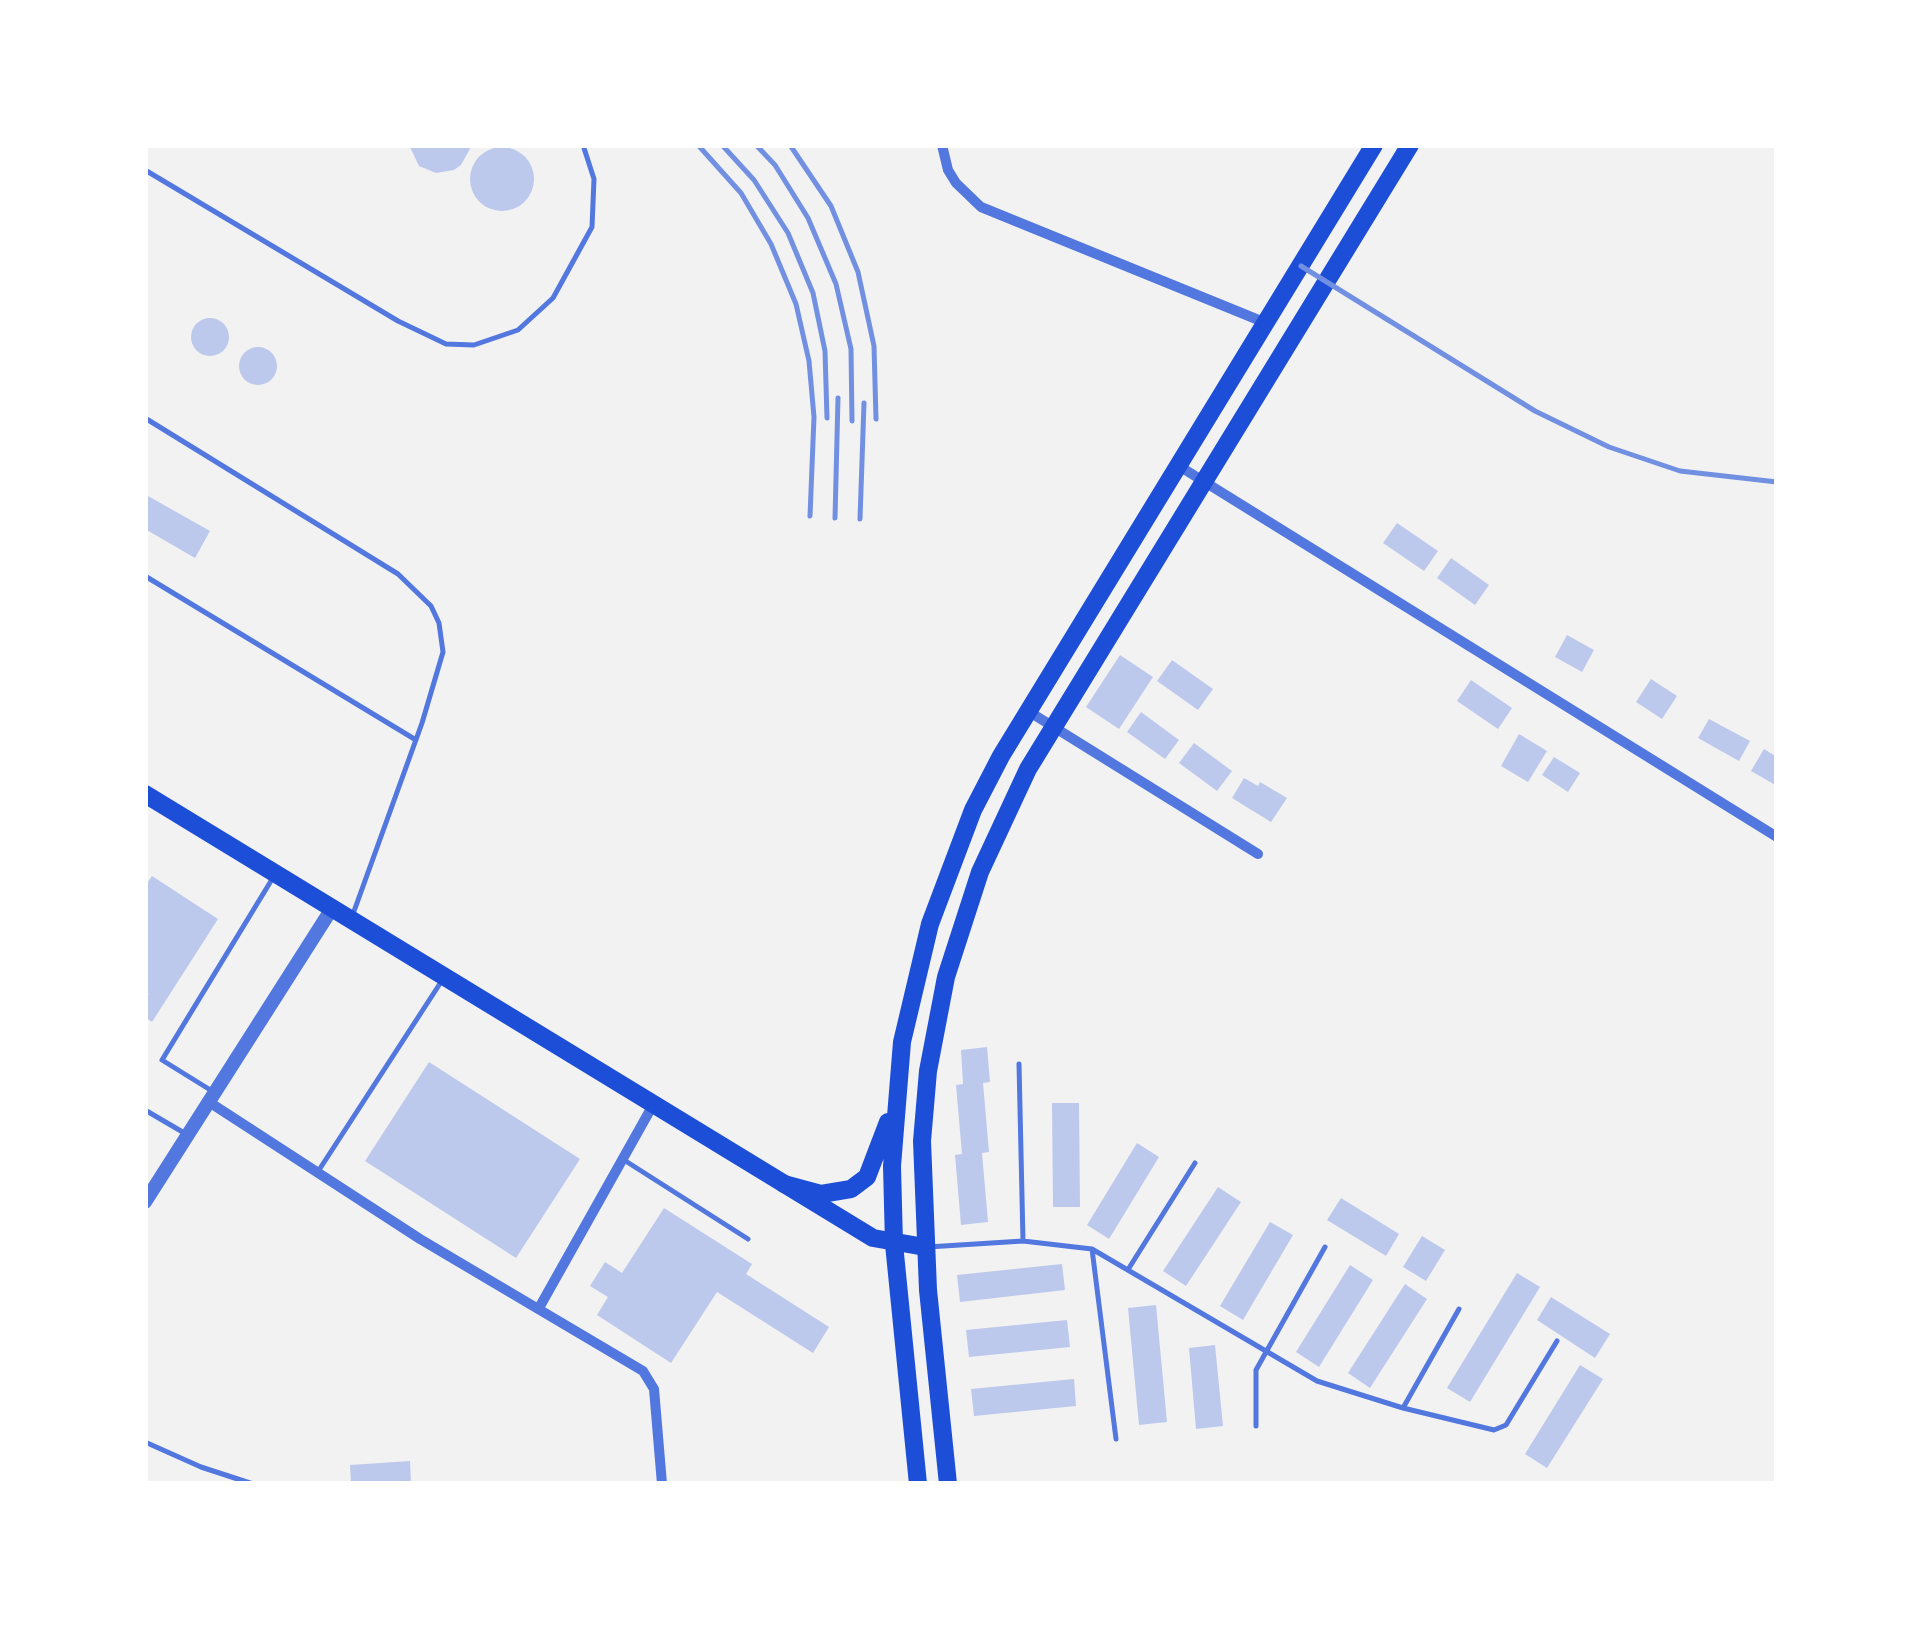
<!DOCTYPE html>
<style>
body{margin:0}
#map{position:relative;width:1922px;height:1629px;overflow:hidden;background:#f2f2f2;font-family:"Sofia Sans Condensed",sans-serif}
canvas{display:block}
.frame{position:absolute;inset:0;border:148px solid #fff;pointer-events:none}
</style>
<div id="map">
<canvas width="1922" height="1629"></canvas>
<div class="frame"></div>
</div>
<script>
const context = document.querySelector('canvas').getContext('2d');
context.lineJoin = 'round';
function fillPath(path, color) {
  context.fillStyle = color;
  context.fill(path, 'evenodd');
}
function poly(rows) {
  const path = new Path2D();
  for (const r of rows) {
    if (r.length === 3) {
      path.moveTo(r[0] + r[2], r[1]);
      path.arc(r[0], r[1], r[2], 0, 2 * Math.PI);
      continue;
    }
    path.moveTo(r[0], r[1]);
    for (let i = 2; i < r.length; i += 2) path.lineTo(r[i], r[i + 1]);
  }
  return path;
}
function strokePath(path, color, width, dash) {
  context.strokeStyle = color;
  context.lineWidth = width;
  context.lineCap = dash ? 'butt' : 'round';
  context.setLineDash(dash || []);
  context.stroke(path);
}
const building = poly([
 [409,145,472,145,461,165,454,170,436,173,419,166],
 [502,179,32],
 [210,337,19],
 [258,366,19],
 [148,496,210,531,195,558,145,529],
 [1397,523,1438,551,1424,571,1383,543],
 [1451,558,1489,585,1475,605,1437,578],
 [1567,635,1594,650,1582,672,1555,657],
 [1120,655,1153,677,1119,729,1086,707],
 [1172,660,1213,689,1198,710,1157,681],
 [1651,679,1677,696,1662,719,1636,702],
 [1471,680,1512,708,1498,729,1457,701],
 [1141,712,1179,740,1165,759,1127,732],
 [1709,719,1750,741,1739,761,1698,738],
 [1519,734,1547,751,1528,782,1501,766],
 [1194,743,1232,771,1217,791,1179,763],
 [1764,749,1777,757,1777,786,1751,771],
 [1554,757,1580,773,1568,792,1542,775],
 [1244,778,1258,786,1260,782,1287,798,1271,822,1232,798],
 [152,876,218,919,152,1022,145,1017,145,1000,149,994,145,992,145,886],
 [987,1047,990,1082,983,1083,989,1152,982,1153,988,1222,961,1225,955,1155,962,1154,956,1085,963,1084,961,1050],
 [429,1062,580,1159,516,1258,365,1161],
 [1052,1103,1079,1103,1080,1207,1053,1207],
 [1137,1143,1159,1157,1109,1239,1087,1225],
 [1218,1187,1241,1202,1186,1286,1163,1271],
 [1341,1198,1399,1234,1386,1256,1327,1220],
 [664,1208,752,1264,746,1274,829,1327,813,1353,717,1292,671,1363,597,1315,608,1297,590,1286,605,1262,622,1273],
 [1270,1222,1293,1235,1243,1320,1220,1306],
 [1422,1236,1445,1250,1426,1281,1403,1267],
 [1062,1264,1065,1290,960,1302,957,1275],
 [1350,1265,1373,1280,1319,1367,1296,1352],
 [1517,1273,1540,1287,1470,1402,1447,1388],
 [1405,1284,1427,1299,1370,1388,1348,1373],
 [1551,1297,1610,1334,1595,1358,1537,1320],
 [1156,1305,1167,1422,1139,1425,1128,1308],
 [1067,1320,1070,1347,969,1357,966,1330],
 [1215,1345,1223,1426,1196,1429,1189,1348],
 [1580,1365,1603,1379,1547,1468,1525,1454],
 [1074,1379,1076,1406,974,1416,971,1389],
 [410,1461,411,1484,351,1484,350,1465]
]);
const service = poly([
 [145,148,147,145],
 [145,170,398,321,446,344,474,345,518,330,553,298,592,227,594,179,583,145],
 [145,418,398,574,431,606,439,623,443,652,422,723,353,914],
 [145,576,416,740],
 [1019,1064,1023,1241],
 [212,1091,162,1060,274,876],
 [145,1110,186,1134],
 [624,1160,748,1239],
 [319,1170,441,982],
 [928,1247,1023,1241,1092,1249,1317,1381,1403,1408,1494,1430,1506,1425,1557,1341],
 [1092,1249,1116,1439],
 [1129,1268,1195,1163],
 [1403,1408,1459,1309],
 [1256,1426,1256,1370,1325,1247],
 [145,1442,201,1467,253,1484]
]);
const minor = poly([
 [942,145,948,170,956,183,981,207,1266,323],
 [1179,466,1777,837],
 [1028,711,1258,854],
 [209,1102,420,1239,643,1371,654,1389,662,1484],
 [539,1308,653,1105]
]);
const tertiary = poly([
 [145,1202,331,910]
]);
const primary = poly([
 [145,794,873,1238,925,1247]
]);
const trunk = poly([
 [784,1184,821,1194,851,1189,867,1177,888,1122],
 [918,1484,894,1244,892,1166,902,1042,930,924,973,810,1001,756,1374,145],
 [948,1484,928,1290,922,1141,928,1071,946,977,980,872,1028,769,1410,145]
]);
const rail = poly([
 [698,145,741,193,771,244,796,304,809,361,814,417,810,516],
 [722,145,754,180,788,233,813,293,825,351,827,418],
 [756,145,775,165,808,218,836,284,851,349,852,421],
 [790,145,831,206,858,272,874,346,876,419],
 [1301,266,1535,411,1609,447,1680,471,1777,482],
 [835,518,838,398],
 [860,519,864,403]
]);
fillPath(building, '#bdc9ec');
strokePath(service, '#5277de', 5);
strokePath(minor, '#5277de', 10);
strokePath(tertiary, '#5277de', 14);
strokePath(primary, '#1d4ed8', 18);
strokePath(trunk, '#1d4ed8', 18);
strokePath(rail, '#7290e2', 5);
</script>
